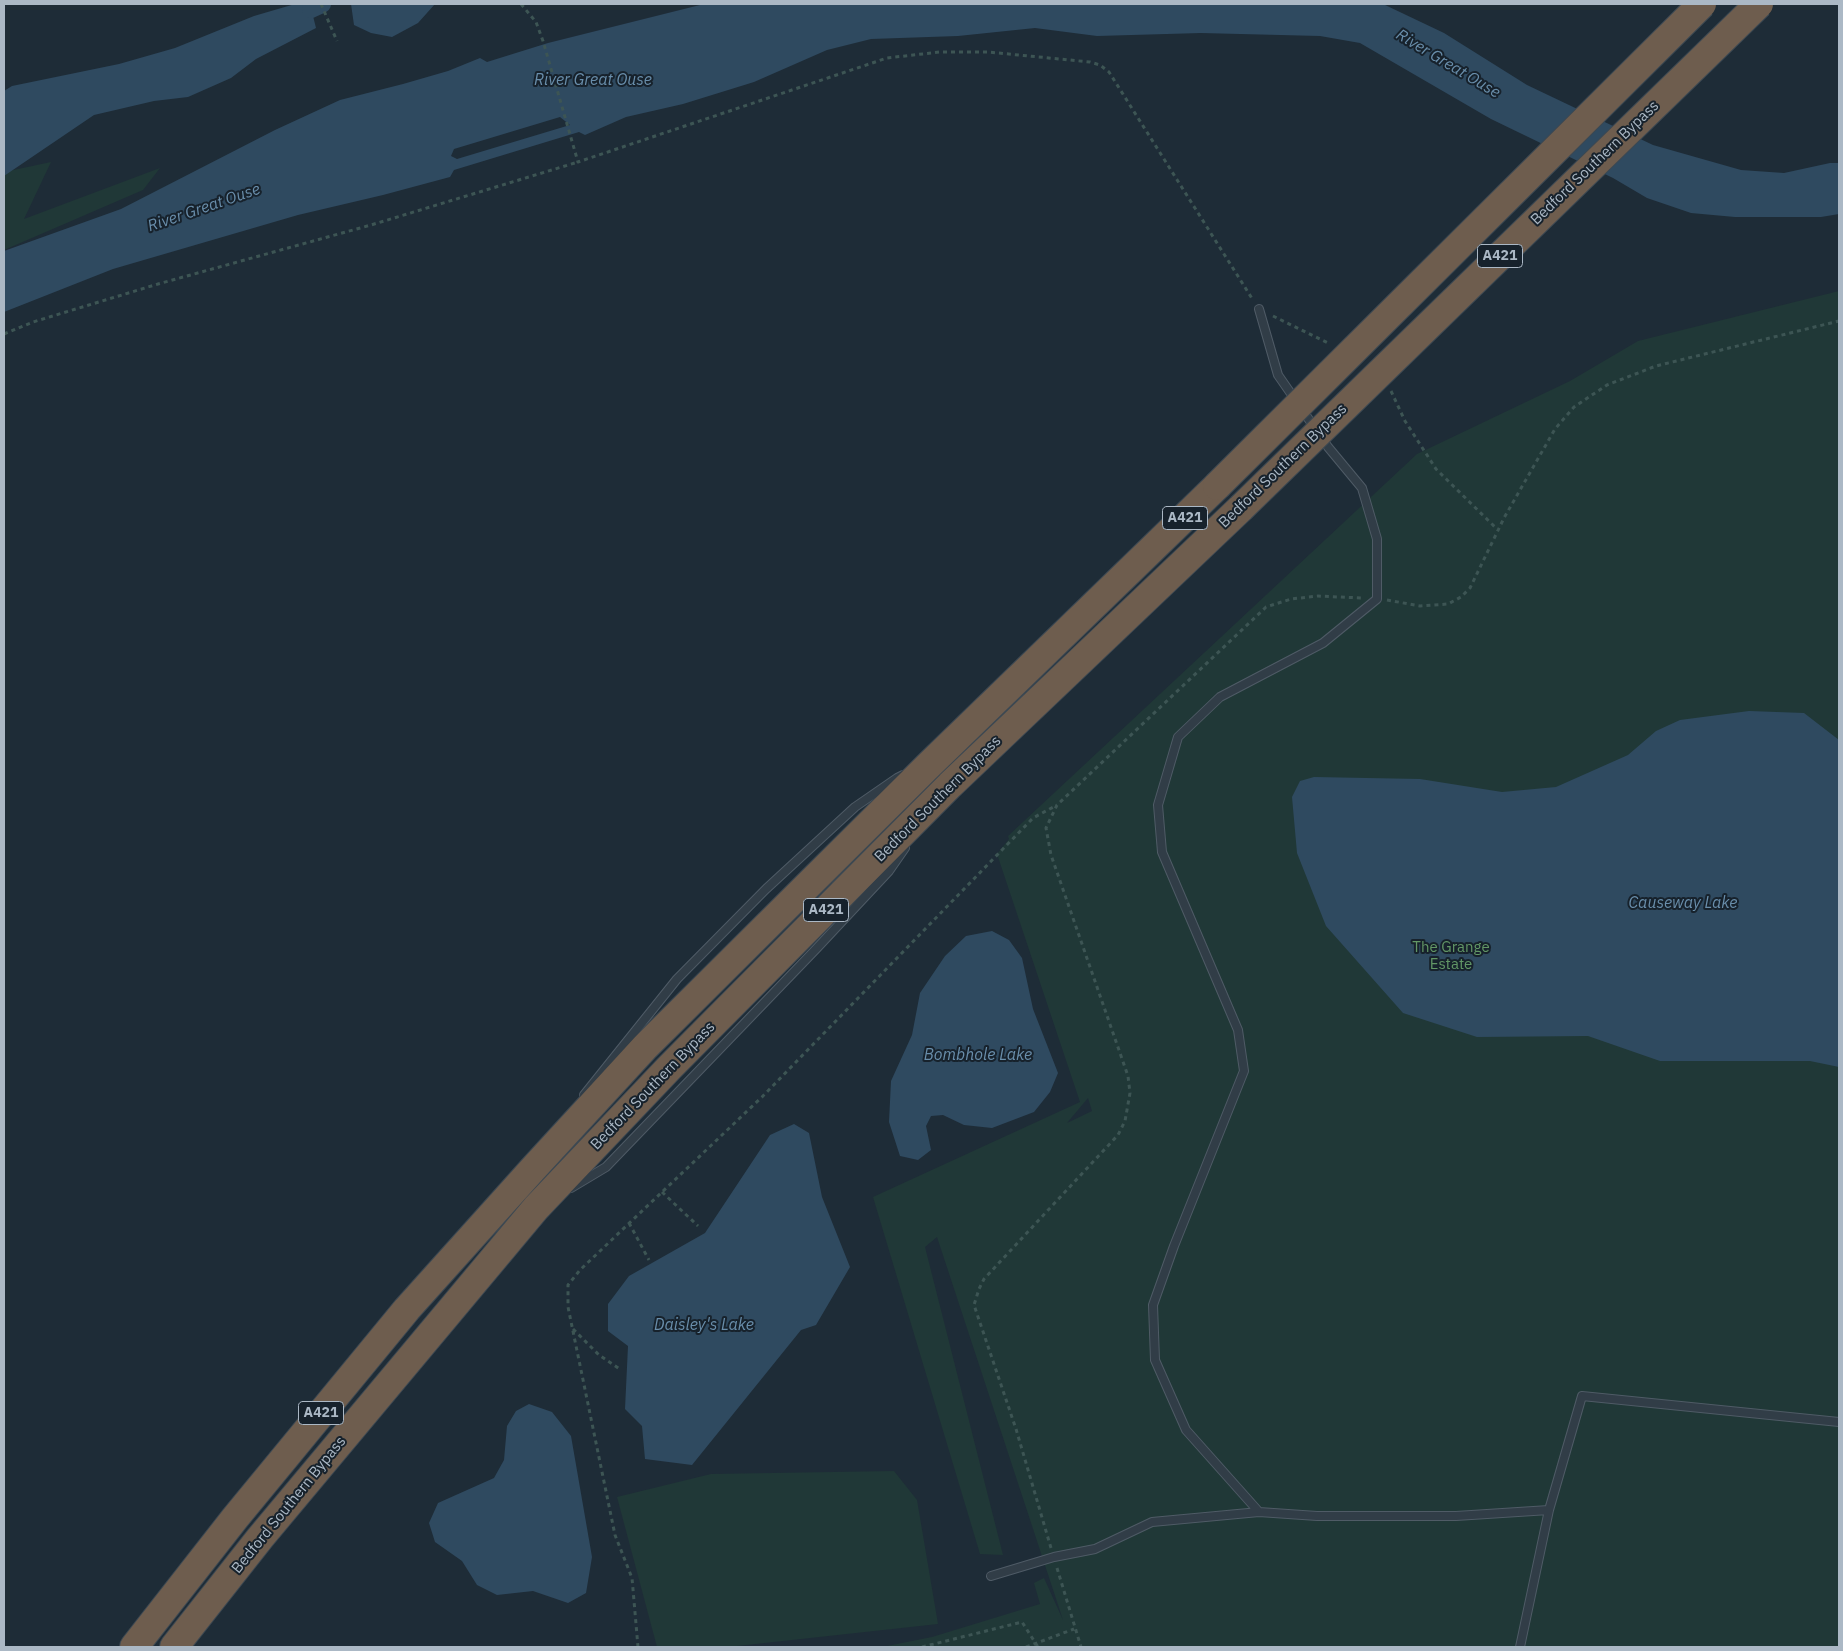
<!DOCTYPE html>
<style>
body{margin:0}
#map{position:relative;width:1843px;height:1651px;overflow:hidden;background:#1e2c37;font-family:"IBM Plex Sans",sans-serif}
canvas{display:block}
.frame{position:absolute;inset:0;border:5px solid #abb8c5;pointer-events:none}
</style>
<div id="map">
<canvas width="1843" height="1651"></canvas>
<div class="frame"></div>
</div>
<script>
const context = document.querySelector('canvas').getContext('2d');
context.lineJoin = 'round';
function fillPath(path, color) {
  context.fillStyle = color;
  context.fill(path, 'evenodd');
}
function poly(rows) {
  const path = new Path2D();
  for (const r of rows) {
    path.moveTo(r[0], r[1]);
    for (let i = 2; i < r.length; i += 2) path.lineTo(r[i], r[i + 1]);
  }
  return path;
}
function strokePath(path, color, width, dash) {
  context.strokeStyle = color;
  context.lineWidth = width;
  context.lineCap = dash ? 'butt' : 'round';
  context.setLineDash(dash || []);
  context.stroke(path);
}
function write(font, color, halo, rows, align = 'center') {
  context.font = font + ' "IBM Plex Sans",sans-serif';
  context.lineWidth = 4;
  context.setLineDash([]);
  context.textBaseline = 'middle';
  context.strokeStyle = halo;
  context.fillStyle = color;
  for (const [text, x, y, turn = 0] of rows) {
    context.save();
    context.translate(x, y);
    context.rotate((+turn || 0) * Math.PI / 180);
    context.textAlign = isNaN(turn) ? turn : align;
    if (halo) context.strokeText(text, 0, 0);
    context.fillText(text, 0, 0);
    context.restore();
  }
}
const green = poly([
 [51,162,24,219,160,168,143,190,4,250,4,172],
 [1839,291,1839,1647,882,1647,932,1637,1040,1604,1034,1583,1044,1578,1063,1620,937,1237,925,1247,1003,1555,980,1554,873,1197,1080,1102,997,854,1009,839,1008,836,1417,454,1570,381,1638,341],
 [1088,1098,1092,1111,1067,1123],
 [894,1471,917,1500,938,1624,728,1647,657,1647,617,1497,711,1474]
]);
const water = poly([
 [295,4,310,4,316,28,256,59,231,78,188,97,154,101,94,115,4,176,4,91,12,86,119,64,175,48,254,16],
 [351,4,435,4,418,23,392,37,371,33,354,25],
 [704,4,1383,4,1444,33,1527,85,1653,145,1741,170,1784,173,1830,163,1839,163,1839,214,1821,217,1735,217,1691,213,1647,198,1613,178,1491,119,1360,43,1320,36,1201,33,1097,36,1035,28,958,36,871,39,827,50,754,82,683,104,626,117,585,135,579,132,454,170,450,177,383,195,298,215,113,269,4,312,4,251,121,209,275,130,340,100,403,84,448,71,480,58,487,62,548,43],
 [560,117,570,125,457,159,451,156,454,149],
 [1749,711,1804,713,1839,740,1839,1067,1810,1061,1660,1061,1588,1036,1477,1037,1403,1013,1326,926,1297,853,1292,797,1300,781,1314,777,1420,779,1502,792,1556,787,1628,755,1656,731,1680,720],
 [992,931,1009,940,1022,958,1033,1009,1058,1073,1050,1092,1034,1112,992,1128,964,1125,943,1115,931,1116,926,1126,931,1150,918,1160,900,1156,889,1122,891,1081,912,1035,920,993,945,956,966,936],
 [794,1124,809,1133,822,1197,850,1267,816,1325,801,1330,692,1465,645,1459,642,1426,625,1409,628,1346,608,1331,608,1304,629,1276,705,1233,770,1135],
 [529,1404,552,1412,571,1436,592,1557,586,1593,568,1603,533,1591,497,1595,477,1585,462,1561,435,1542,429,1523,438,1503,494,1478,504,1460,507,1426,516,1411]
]);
const canal = poly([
 [311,9,322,4]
]);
const path = poly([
 [321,4,337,41],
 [521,4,536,22,543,41,578,162,887,58,940,52,988,52,1090,62,1100,65,1109,72,1253,300],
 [1273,316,1330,344],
 [4,334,33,322,158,284,371,225,578,162],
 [1391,391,1405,421,1436,469,1498,530],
 [1387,600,1420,606,1448,604,1461,597,1470,588,1504,518,1555,429,1574,407,1607,385,1656,366,1839,321],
 [662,1192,698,1226],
 [629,1223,649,1260],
 [573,1329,599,1355,621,1370],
 [1051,1548,1016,1429,974,1305,979,1289,984,1279,1118,1135,1125,1121,1130,1093,1128,1076,1051,855,1046,828,1057,805,1266,607,1291,599,1318,596,1361,598],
 [1057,1568,1081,1647],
 [638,1647,632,1578,615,1535,568,1307,568,1285,580,1270,762,1097,1033,818,1057,805],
 [922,1647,1022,1622,1038,1647],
 [1026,1647,1074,1629]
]);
const lane = poly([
 [1259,309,1278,375,1328,447,1362,488,1377,539,1377,599,1323,643,1220,697,1178,737,1158,805,1162,852,1238,1030,1244,1071,1174,1246,1153,1305,1155,1360,1186,1430,1259,1512],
 [584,1095,677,979,766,889,855,807,897,778,903,775],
 [571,1188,606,1167,817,948,889,871,905,848],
 [991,1576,1054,1557,1095,1549,1152,1522,1259,1512,1317,1516,1456,1516,1549,1510],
 [1520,1647,1549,1510,1582,1396,1839,1422]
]);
const highway = poly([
 [134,1647,235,1518,407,1309,532,1170,645,1047,929,765,1217,486],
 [174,1647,260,1538,536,1208,669,1068,950,785,1241,508]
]);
const highwayBridge = poly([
 [1217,486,1702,4],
 [1241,508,1759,4]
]);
const shields = [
 [1500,256,45],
 [1185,518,45],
 [826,910,45],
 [321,1413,45]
];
const shieldNames = [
 ["A421",1500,256],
 ["A421",1185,518],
 ["A421",826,910],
 ["A421",321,1413]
];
const streetNames = [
 ["Bedford Southern Bypass",1595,163,-44],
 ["Bedford Southern Bypass",1283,466,-44],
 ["Bedford Southern Bypass",938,799,-45],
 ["Bedford Southern Bypass",653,1086,-46],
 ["Bedford Southern Bypass",289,1505,-51]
];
const parkNames = [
 ["The Grange",1451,948],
 ["Estate",1451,965]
];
const waterNames = [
 ["River Great Ouse",1448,64,31],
 ["River Great Ouse",593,80],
 ["River Great Ouse",204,208,-19],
 ["Causeway Lake",1683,903],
 ["Bombhole Lake",978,1055],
 ["Daisley's Lake",704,1325]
];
fillPath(green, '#203837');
fillPath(water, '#2f4a60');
strokePath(canal, '#2f4a60', 18);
strokePath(lane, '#4f5b66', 10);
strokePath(highway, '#3c4852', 30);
strokePath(path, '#3d5554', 3, [4, 4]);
strokePath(lane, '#313d47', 8);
strokePath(highway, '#6e5d4e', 28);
strokePath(highwayBridge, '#3c4852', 30, []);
strokePath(highwayBridge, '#6e5d4e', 28);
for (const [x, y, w] of shields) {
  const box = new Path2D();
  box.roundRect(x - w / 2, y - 11.5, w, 23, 4);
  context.fillStyle = '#17222c';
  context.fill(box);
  strokePath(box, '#abb8c5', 1);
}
write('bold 14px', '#abb8c5', null, shieldNames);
write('15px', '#abb8c5', '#17222c', streetNames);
write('15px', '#629666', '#17222c', parkNames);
write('italic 16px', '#698eab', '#17222c', waterNames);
</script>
